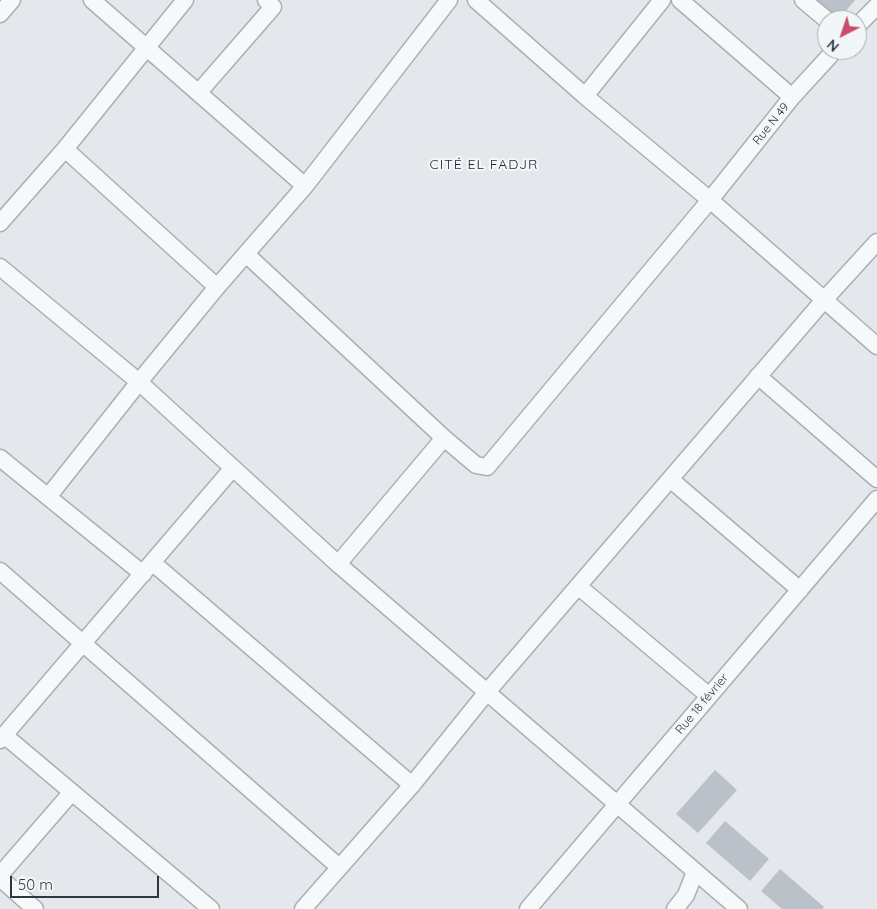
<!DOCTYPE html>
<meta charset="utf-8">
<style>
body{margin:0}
#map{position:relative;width:877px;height:909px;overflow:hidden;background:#e4e7eb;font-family:Quicksand,sans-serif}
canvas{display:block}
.north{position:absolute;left:817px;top:10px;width:50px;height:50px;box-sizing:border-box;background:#f3f6f8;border:1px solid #a3aab0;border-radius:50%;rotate:221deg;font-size:14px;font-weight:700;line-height:20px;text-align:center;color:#2b3743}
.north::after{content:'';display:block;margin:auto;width:18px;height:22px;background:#cd4c6e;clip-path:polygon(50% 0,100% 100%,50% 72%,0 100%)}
.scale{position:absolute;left:10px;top:876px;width:149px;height:22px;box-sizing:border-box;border:2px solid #2b3743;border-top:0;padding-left:6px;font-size:15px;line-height:18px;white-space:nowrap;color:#2b3743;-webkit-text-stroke:4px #f3f6f8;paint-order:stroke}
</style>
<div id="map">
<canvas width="877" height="909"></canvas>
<div class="north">N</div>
<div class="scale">50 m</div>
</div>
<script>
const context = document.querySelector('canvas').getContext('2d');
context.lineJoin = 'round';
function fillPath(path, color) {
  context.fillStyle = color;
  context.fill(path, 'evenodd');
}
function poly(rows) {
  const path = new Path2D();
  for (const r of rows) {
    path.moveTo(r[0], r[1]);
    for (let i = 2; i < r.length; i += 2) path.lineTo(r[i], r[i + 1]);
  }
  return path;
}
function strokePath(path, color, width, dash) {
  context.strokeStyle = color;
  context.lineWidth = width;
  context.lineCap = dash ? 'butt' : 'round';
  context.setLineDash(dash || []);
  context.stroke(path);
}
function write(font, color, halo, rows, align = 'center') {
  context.font = font + ' Quicksand,sans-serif';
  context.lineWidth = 4.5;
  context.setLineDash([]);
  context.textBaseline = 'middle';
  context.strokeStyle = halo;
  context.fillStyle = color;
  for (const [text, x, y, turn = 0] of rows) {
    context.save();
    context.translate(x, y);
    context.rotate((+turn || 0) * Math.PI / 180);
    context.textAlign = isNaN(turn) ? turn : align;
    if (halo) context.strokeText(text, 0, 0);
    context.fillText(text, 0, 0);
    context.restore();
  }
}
const building = poly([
 [817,0,855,0,839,19],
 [715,770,737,790,698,833,676,814],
 [725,821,769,859,750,881,706,843],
 [780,869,824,907,822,909,782,909,761,891]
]);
const minor = poly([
 [92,0,305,186],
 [476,0,585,96,710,200,877,346],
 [680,0,792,97],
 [803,0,827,20],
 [0,14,12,0],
 [857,26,877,6],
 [199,92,273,7,266,0],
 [585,96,662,0],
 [65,149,217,287],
 [0,223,65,149,185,0],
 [246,254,444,438,476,465,487,467,710,200,792,97,835,50],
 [0,267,139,382,338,564,739,909],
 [758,376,877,479],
 [0,458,143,574],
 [670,479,800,590],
 [48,497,139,382,217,287,305,186,449,0],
 [153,563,412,785],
 [338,564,444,438],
 [0,571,339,867],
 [578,586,709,696],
 [4,735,211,909],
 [0,740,232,469],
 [0,875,72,792],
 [0,878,35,909],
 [303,909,412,785,487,692,824,300,877,242],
 [528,909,877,499],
 [675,909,686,895,695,872]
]);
const streetNames = [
 ["Rue N 49",771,124,-51],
 ["Rue 18 février",702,704,-50]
];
const neighbourhoodNames = [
 ["CITÉ EL FADJR",484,165]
];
fillPath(building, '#bbc1c8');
strokePath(minor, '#a9afb5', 19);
strokePath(minor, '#f6f8f9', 16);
write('12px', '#2b3743', '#f3f6f8', streetNames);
context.letterSpacing = '1px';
write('14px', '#1d2834', '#f3f6f8', neighbourhoodNames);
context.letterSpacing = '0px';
</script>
